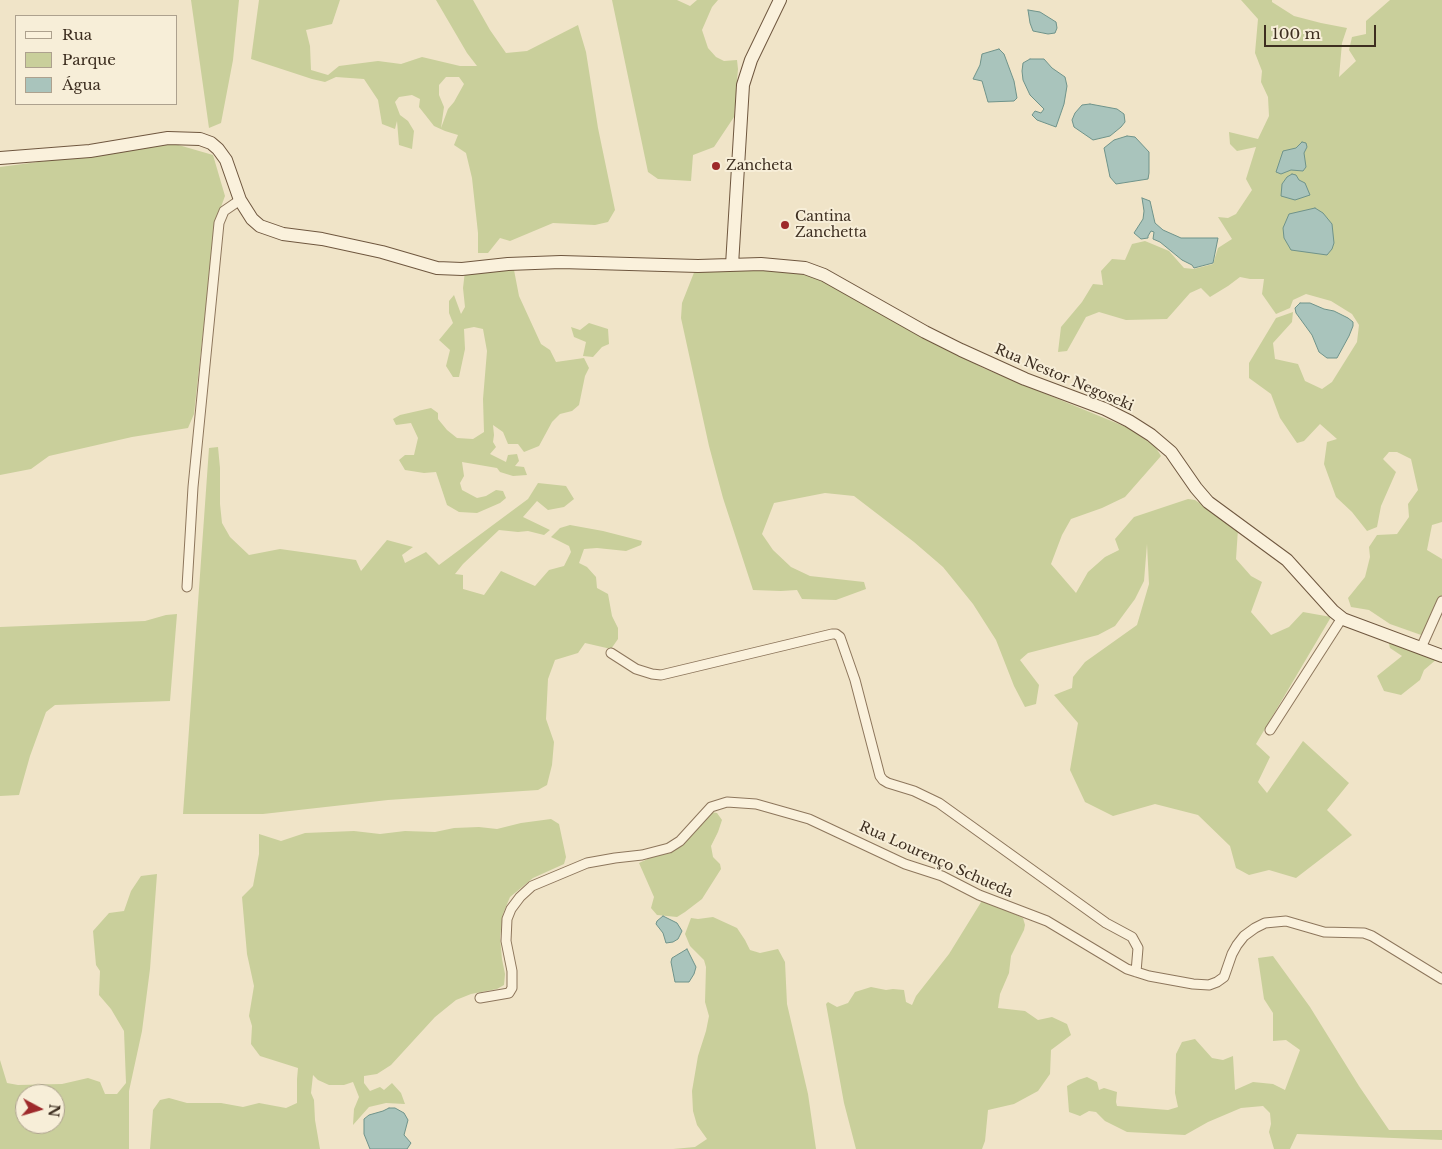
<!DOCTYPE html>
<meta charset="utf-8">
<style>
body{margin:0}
#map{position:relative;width:1442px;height:1149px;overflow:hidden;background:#f0e4c8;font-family:"Libre Baskerville",serif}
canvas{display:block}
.legend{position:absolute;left:15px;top:15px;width:162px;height:90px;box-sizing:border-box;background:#f7eed8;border:1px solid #ada18e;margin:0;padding:6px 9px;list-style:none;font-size:15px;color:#3d2e20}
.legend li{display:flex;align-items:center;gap:10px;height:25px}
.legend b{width:25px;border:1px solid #ada18e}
.north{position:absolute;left:15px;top:1084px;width:50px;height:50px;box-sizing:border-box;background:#f7eed8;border:1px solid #ada18e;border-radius:50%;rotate:96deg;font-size:14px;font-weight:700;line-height:20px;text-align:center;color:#3d2e20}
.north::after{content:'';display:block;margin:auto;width:18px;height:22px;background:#9e2a2b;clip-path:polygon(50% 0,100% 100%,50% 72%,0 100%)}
.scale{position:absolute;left:1264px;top:25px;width:112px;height:22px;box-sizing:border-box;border:2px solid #3d2e20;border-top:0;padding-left:6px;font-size:15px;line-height:18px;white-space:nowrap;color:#3d2e20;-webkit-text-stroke:4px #f7eed8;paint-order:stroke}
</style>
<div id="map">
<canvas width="1442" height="1149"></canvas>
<ul class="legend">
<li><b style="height:6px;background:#faf1dc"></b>Rua</li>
<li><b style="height:14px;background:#c9cf9b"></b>Parque</li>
<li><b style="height:14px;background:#a9c4bc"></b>Água</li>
</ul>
<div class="north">N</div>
<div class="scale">100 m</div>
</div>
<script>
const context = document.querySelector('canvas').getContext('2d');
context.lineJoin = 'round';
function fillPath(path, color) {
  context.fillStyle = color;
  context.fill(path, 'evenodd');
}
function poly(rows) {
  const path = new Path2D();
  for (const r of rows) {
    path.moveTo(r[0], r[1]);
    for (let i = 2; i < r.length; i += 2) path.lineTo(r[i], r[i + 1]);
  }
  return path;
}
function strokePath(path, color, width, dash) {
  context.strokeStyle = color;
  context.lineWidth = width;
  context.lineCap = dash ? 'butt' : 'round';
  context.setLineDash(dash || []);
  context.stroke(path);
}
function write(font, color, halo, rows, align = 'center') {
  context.font = font + ' "Libre Baskerville",serif';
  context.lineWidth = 4;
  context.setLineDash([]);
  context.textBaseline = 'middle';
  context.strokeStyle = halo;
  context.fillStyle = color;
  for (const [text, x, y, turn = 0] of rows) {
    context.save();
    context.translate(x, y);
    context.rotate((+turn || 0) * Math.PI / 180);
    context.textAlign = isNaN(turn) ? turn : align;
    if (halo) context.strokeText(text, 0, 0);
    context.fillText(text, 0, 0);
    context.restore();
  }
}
const green = poly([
 [191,0,239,0,233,60,221,123,209,128],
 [259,0,340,0,332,24,306,30,310,46,311,70,328,75,339,66,378,61,401,64,422,57,460,66,477,66,467,53,436,0,473,0,490,30,506,53,527,51,578,25,586,52,598,128,615,210,608,222,595,225,553,223,510,241,500,238,488,253,478,253,478,233,472,178,466,153,454,145,458,135,445,131,434,126,419,107,420,99,412,95,399,97,395,102,400,115,408,121,414,131,412,149,399,145,397,121,395,129,382,124,378,100,364,79,336,77,325,82,312,79,251,59],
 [446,77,459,77,464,84,454,102,448,109,441,128,444,107,439,95,439,85],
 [612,0,677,0,690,6,697,0,718,0,712,7,702,30,708,48,716,57,724,61,737,60,738,69,734,117,714,147,693,155,691,181,658,179,648,172],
 [1241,0,1272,0,1272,2,1294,16,1321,23,1347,28,1342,43,1339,77,1356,61,1349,50,1352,37,1366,34,1366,21,1390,0,1442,0,1442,522,1432,525,1427,550,1442,559,1442,595,1424,636,1390,624,1369,610,1351,607,1348,598,1365,577,1370,557,1369,547,1377,535,1397,534,1409,517,1408,504,1418,490,1411,459,1397,452,1389,452,1383,459,1396,472,1381,506,1377,527,1367,531,1352,512,1336,497,1324,464,1327,442,1337,439,1320,424,1304,441,1297,443,1280,418,1271,394,1249,378,1249,363,1276,318,1293,312,1292,322,1273,343,1275,359,1298,364,1305,381,1322,389,1332,382,1357,342,1359,325,1352,314,1331,301,1306,294,1293,300,1290,308,1276,314,1262,294,1264,279,1250,279,1240,277,1228,286,1210,297,1201,288,1190,293,1167,319,1126,320,1099,312,1086,317,1067,351,1058,352,1061,327,1082,302,1093,284,1103,285,1101,271,1112,259,1125,260,1132,244,1145,241,1169,251,1184,268,1194,269,1213,264,1218,248,1232,239,1218,217,1228,218,1236,214,1252,190,1246,179,1256,147,1237,151,1230,144,1229,132,1258,139,1269,116,1268,97,1261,82,1262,71,1255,53,1258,19],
 [175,144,213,155,225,196,215,223,194,414,188,428,132,437,49,456,31,469,0,475,0,167],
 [514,270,519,296,541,344,550,350,556,362,584,358,589,368,585,376,579,405,572,411,560,414,552,422,539,446,524,452,518,444,508,444,503,432,493,425,494,435,493,442,496,447,490,454,506,462,508,455,517,454,519,461,515,466,524,467,527,475,513,476,500,472,497,468,462,462,464,476,460,483,462,490,477,498,486,496,496,490,503,491,506,498,500,503,477,513,459,512,447,505,436,472,424,473,405,470,399,460,405,455,414,455,418,438,411,423,396,425,393,419,400,415,431,408,438,413,438,419,447,430,457,438,473,439,484,432,483,399,487,351,483,329,474,327,464,329,465,349,459,377,453,377,446,366,450,350,439,340,453,323,449,313,449,301,454,295,461,314,465,307,463,288,465,271],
 [695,270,784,271,822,278,983,368,1126,427,1155,446,1161,456,1125,497,1102,508,1071,519,1062,535,1051,564,1076,593,1088,572,1105,557,1119,550,1115,539,1134,517,1188,499,1195,500,1238,529,1236,559,1251,576,1262,582,1251,612,1271,635,1289,627,1303,612,1331,617,1256,744,1270,757,1258,782,1267,793,1303,741,1349,783,1327,810,1352,835,1296,878,1269,870,1249,875,1236,868,1230,846,1198,815,1155,804,1113,816,1085,802,1070,770,1078,723,1054,695,1072,688,1073,677,1085,662,1137,625,1149,584,1147,544,1144,581,1135,599,1115,626,1098,635,1028,653,1020,660,1039,685,1036,704,1025,707,1014,686,996,640,973,604,943,567,914,542,854,496,825,493,774,503,762,534,773,550,791,567,810,576,864,582,866,589,836,600,802,599,797,590,781,591,753,590,723,498,709,446,681,318,682,303],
 [589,323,608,329,609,344,602,347,593,357,583,356,586,342,574,337,571,327,580,330],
 [218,447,220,468,220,504,222,523,230,537,249,555,280,549,316,554,356,560,361,571,387,540,413,547,402,555,405,563,426,552,439,565,528,499,538,483,566,486,574,499,564,507,548,510,537,501,523,517,550,530,544,535,528,531,518,532,499,530,463,564,455,574,463,575,463,589,484,595,501,571,535,586,549,570,564,566,571,552,569,546,551,537,560,528,570,525,603,531,642,541,641,545,626,551,597,548,584,549,579,563,587,567,596,577,597,588,608,594,612,616,618,628,618,639,611,649,585,643,578,653,555,660,548,679,546,719,554,742,552,765,547,785,538,790,388,800,263,814,183,814,209,448],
 [177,614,170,701,55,705,46,712,30,756,19,795,0,796,0,627,145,621,166,615],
 [1388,640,1438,658,1424,670,1420,680,1401,695,1384,691,1377,676,1402,656,1390,648],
 [712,812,717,813,722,820,718,832,711,846,713,857,720,864,721,869,702,899,685,912,677,917,657,915,651,908,654,897,639,863,652,857],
 [551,819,559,824,566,857,564,864,533,878,510,897,503,914,500,937,502,959,505,974,504,985,497,989,471,994,456,1000,435,1017,391,1065,377,1074,364,1076,364,1083,370,1091,380,1087,384,1090,392,1083,401,1093,405,1104,386,1103,369,1107,353,1125,354,1109,359,1097,353,1082,344,1085,329,1085,318,1080,313,1075,311,1093,314,1100,315,1120,320,1149,150,1149,153,1110,160,1100,169,1098,187,1103,221,1103,243,1107,259,1103,286,1108,297,1103,297,1079,298,1068,260,1056,251,1044,252,1026,249,1016,254,986,247,954,242,897,253,886,259,854,259,834,281,841,305,833,354,831,380,834,405,831,435,832,454,828,479,827,497,829,521,823],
 [157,874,150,969,142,1031,129,1091,129,1149,0,1149,0,1060,7,1083,18,1085,62,1084,88,1078,100,1082,105,1094,117,1094,126,1083,124,1031,111,1009,99,995,100,971,96,965,93,931,109,913,124,911,131,891,141,876],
 [25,1094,55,1094,55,1124,25,1124],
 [983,899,1023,918,1025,925,1024,930,1011,956,1009,973,1000,994,998,1008,1025,1011,1038,1020,1052,1017,1067,1024,1071,1035,1051,1050,1050,1074,1038,1091,1014,1104,988,1110,985,1141,982,1149,856,1149,844,1103,826,1004,828,1002,837,1007,848,1003,855,992,871,987,886,990,893,989,904,990,906,1002,912,1005,916,996,949,954],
 [713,917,737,928,745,940,750,950,760,953,778,949,785,962,787,1004,808,1094,816,1149,673,1149,695,1147,707,1139,697,1125,693,1111,692,1091,698,1056,706,1031,709,1016,705,1002,706,967,704,960,690,946,685,934,691,918,698,919],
 [1273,956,1310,1007,1359,1086,1389,1130,1442,1130,1442,1140,1297,1134,1290,1149,1274,1149,1269,1132,1271,1124,1270,1113,1263,1106,1241,1108,1208,1122,1185,1135,1127,1132,1105,1121,1096,1112,1089,1111,1080,1116,1069,1112,1067,1086,1078,1080,1087,1077,1097,1082,1099,1090,1104,1088,1117,1092,1116,1102,1117,1106,1168,1110,1178,1107,1175,1093,1176,1054,1182,1042,1195,1039,1212,1058,1223,1060,1233,1056,1235,1090,1253,1082,1273,1084,1285,1090,1300,1050,1286,1040,1273,1041,1273,1013,1264,999,1258,958]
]);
const water = poly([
 [1028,10,1040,12,1056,22,1057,28,1055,33,1048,34,1033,31,1030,23,1028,10],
 [999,49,1004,54,1014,81,1017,98,1014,101,988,102,982,81,973,79,980,65,982,54,999,49],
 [1030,59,1044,59,1052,68,1065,77,1067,86,1064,104,1056,127,1037,120,1032,115,1035,111,1041,113,1044,109,1030,95,1023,80,1022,71,1023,63,1030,59],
 [1090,104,1117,109,1124,114,1125,122,1121,127,1110,136,1093,140,1074,127,1072,120,1075,113,1082,105,1090,104],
 [1127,136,1135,137,1149,152,1149,173,1148,179,1116,184,1110,177,1104,148,1114,140,1127,136],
 [1302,142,1306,143,1307,147,1304,153,1306,167,1303,171,1291,170,1281,174,1276,172,1283,151,1296,148,1302,142],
 [1292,174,1296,175,1299,180,1305,183,1310,195,1295,200,1281,196,1282,184,1287,177,1292,174],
 [1142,198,1150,201,1155,223,1163,230,1181,238,1218,238,1213,263,1194,268,1192,265,1182,260,1160,242,1153,239,1154,232,1151,231,1148,236,1148,238,1141,239,1134,233,1143,219,1144,211,1142,198],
 [1315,208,1323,213,1332,224,1334,243,1332,249,1327,255,1291,250,1284,238,1283,228,1289,214,1315,208],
 [1300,303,1310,303,1324,309,1334,311,1348,318,1353,322,1353,326,1349,336,1337,358,1327,358,1319,352,1312,335,1296,313,1295,308,1300,303],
 [663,916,677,923,682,931,678,939,673,942,666,943,663,933,656,924,657,921,663,916],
 [687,949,696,967,694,974,689,982,675,982,671,962,672,958,687,949],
 [389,1108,395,1108,404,1113,408,1120,404,1135,411,1143,407,1149,370,1149,364,1134,364,1119,369,1115,383,1111,389,1108]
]);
const street = poly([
 [187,587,193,487,219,223,224,211,240,200],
 [1421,648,1442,601],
 [611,653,636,669,652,674,661,675,832,634,836,634,840,637,855,680,880,776,883,780,888,783,914,791,939,803,1106,923,1132,937,1138,948,1136,972],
 [1270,730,1342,618],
 [480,998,509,993,512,988,512,971,506,941,507,919,511,909,520,897,532,886,587,863,615,858,642,855,669,848,680,841,711,807,727,802,756,804,809,819,905,864,942,876,979,895,1047,921,1127,969,1149,976,1193,984,1209,985,1217,982,1224,977,1232,954,1237,945,1244,936,1255,928,1265,923,1286,921,1324,932,1364,933,1372,936,1442,979]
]);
const secondary = poly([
 [0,158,90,151,168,138,200,139,211,143,218,149,226,160,240,200,252,219,260,226,283,234,322,239,382,252,437,268,462,269,508,264,561,262,698,266,761,264,805,268,824,275,925,332,961,350,1025,379,1105,409,1129,421,1151,435,1171,452,1196,488,1208,502,1287,560,1333,611,1343,619,1442,656],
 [732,265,743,85,751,60,780,0]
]);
const markers = [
 [716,166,5,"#9e2a2b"],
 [785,225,5,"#9e2a2b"]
];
const poiNames = [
 ["Zancheta",726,166],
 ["Cantina",795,217],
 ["Zanchetta",795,233]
];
const streetNames = [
 ["Rua Nestor Negoseki",1064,378,23],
 ["Rua Lourenço Schueda",936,860,24]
];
fillPath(green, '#c9cf9b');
fillPath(water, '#a9c4bc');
strokePath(water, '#6f938a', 1);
strokePath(street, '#8d765c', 11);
strokePath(secondary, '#6f573f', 14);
strokePath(street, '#faf1dc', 9);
strokePath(secondary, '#faf1dc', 12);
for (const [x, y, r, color] of markers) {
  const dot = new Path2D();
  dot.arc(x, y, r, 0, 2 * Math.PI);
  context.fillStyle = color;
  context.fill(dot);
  strokePath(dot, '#f7eed8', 2);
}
write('14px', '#3d2e20', '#f7eed8', poiNames, 'left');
write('14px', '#3d2e20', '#f7eed8', streetNames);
</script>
